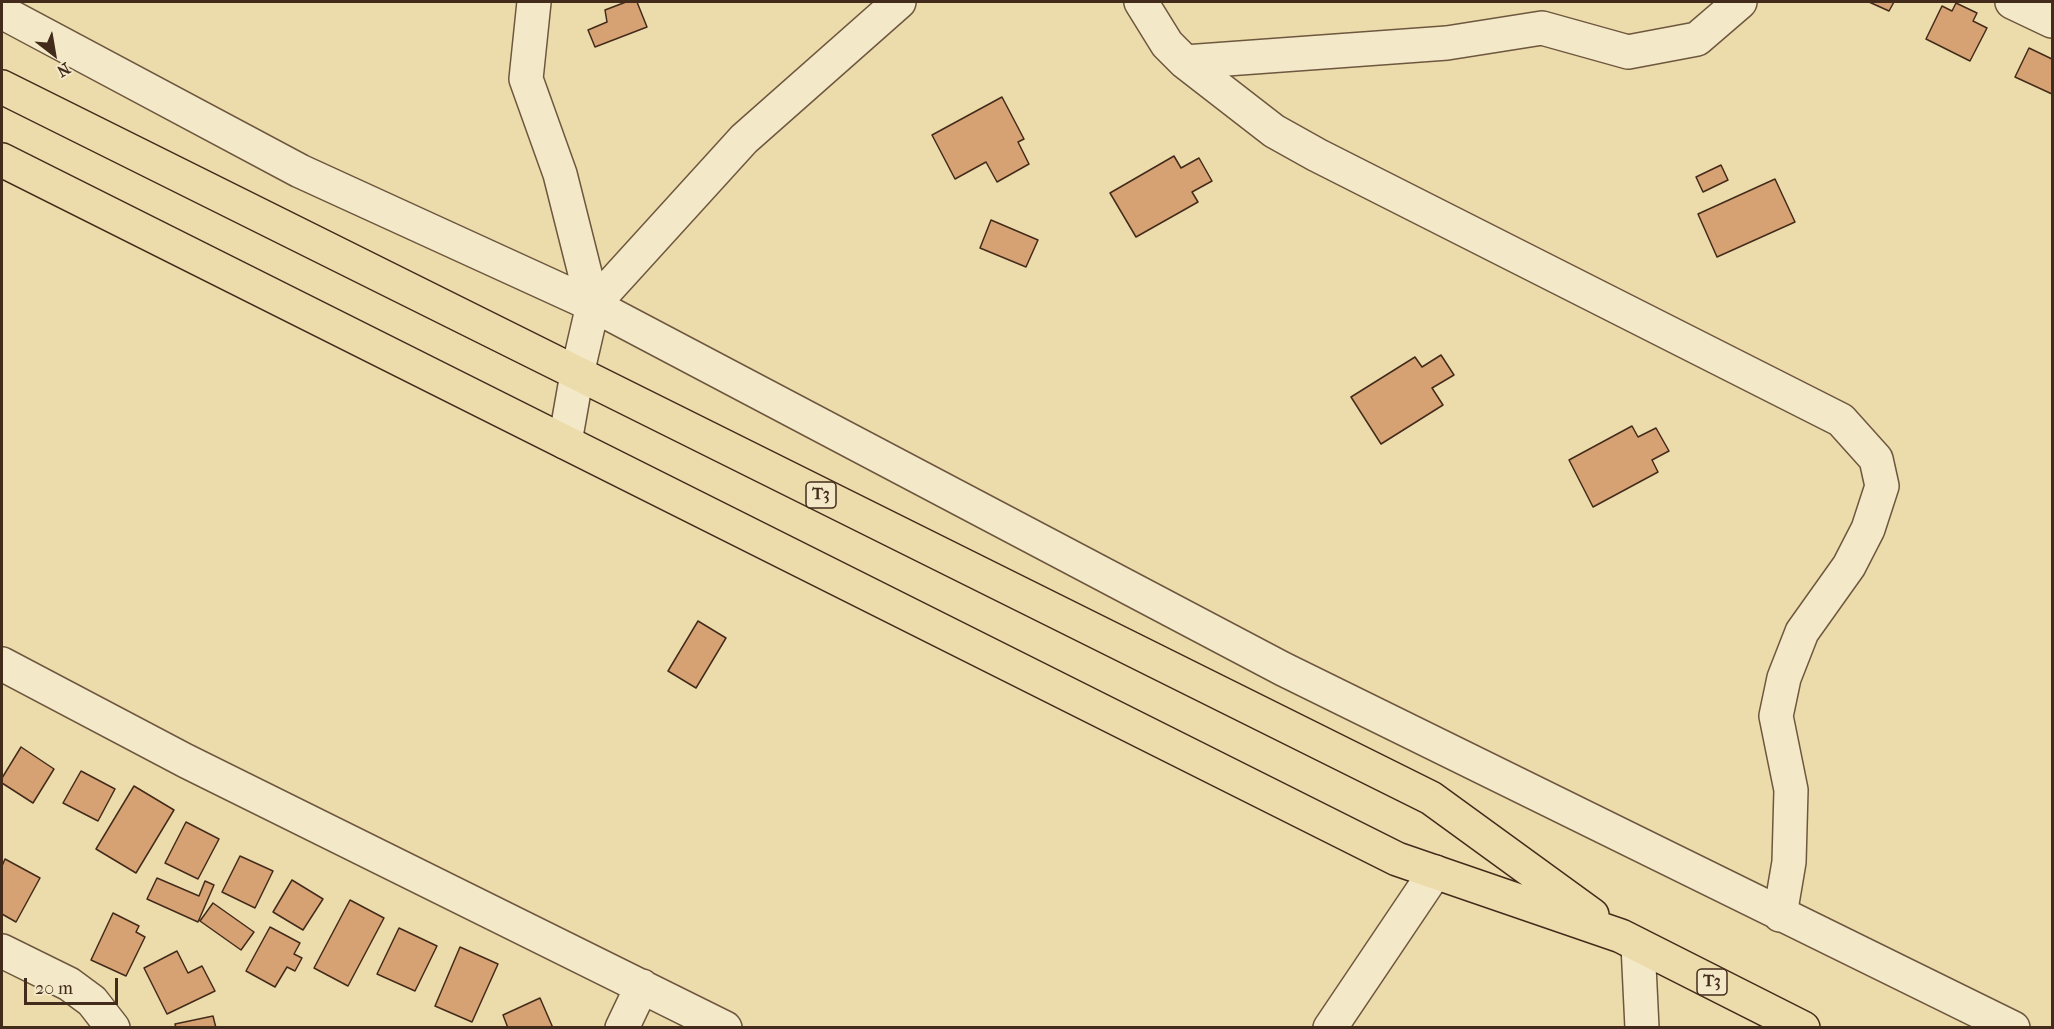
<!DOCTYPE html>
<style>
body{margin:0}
#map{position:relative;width:2054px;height:1029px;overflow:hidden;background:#eddcab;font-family:"IM FELL French Canon",serif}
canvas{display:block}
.frame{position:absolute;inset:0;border:3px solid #432b1b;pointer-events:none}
.north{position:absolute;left:24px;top:24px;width:60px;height:60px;-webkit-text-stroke:4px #f3e8c8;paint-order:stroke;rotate:149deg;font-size:16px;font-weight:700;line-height:24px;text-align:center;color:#432b1b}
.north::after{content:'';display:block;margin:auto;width:21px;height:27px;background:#432b1b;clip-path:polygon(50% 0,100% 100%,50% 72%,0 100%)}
.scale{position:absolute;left:24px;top:978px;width:94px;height:27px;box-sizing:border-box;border:3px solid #432b1b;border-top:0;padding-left:8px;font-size:18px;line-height:21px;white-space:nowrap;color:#432b1b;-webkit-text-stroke:4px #f3e8c8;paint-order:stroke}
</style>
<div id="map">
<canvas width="2054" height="1029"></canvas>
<div class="frame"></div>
<div class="north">N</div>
<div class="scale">20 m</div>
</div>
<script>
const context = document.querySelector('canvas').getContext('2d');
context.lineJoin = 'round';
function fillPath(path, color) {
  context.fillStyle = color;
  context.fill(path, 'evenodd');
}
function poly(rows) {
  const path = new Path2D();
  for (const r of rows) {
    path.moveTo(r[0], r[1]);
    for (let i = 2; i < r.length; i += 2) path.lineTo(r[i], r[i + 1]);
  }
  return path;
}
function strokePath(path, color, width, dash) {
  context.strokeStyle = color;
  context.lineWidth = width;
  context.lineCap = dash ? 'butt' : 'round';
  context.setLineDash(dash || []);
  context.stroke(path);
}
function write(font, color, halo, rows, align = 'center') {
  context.font = font + ' "IM FELL French Canon",serif';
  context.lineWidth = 4.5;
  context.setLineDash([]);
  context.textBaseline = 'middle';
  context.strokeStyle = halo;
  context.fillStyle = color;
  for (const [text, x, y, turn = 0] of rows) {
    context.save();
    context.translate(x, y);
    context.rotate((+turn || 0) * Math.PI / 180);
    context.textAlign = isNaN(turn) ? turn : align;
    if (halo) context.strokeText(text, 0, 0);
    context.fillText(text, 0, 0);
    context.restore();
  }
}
const building = poly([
 [626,2,637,2,647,27,595,47,588,30,607,22,605,10,626,2],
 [1869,2,1894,2,1889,11,1869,2],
 [1956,3,1977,13,1973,21,1987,28,1970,61,1926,39,1942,6,1952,11,1956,3],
 [2029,48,2052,59,2052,94,2015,77,2029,48],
 [1002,97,1024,139,1018,142,1029,164,997,182,986,162,955,179,932,135,1002,97],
 [1174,156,1181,168,1199,158,1212,181,1192,192,1198,202,1136,237,1110,193,1174,156],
 [1721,165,1728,180,1703,192,1696,177,1721,165],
 [1775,179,1795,222,1717,257,1698,214,1775,179],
 [991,220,1038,240,1026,267,980,248,991,220],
 [1441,355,1454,375,1432,388,1443,405,1381,444,1351,397,1415,357,1422,367,1441,355],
 [1632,426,1638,437,1656,428,1669,451,1652,460,1658,472,1593,507,1569,460,1632,426],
 [698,621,726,638,696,688,668,671,698,621],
 [21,747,54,769,33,803,2,783,2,778,21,747],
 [81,771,115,789,98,821,63,803,81,771],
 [134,786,174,810,136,873,96,849,134,786],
 [186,822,219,839,198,879,165,863,186,822],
 [240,856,273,871,255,908,222,892,240,856],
 [5,859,40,878,16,922,2,914,2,866,5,859],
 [157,878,199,896,205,881,214,885,198,922,147,899,157,878],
 [292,880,323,899,303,930,273,912,292,880],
 [350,900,384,918,348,986,314,968,350,900],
 [213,903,254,932,241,950,200,921,213,903],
 [113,913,139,926,136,932,145,937,126,976,91,960,113,913],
 [270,927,300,943,294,954,302,958,295,971,287,967,275,987,246,971,270,927],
 [399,928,437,946,415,991,377,974,399,928],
 [460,947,498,964,472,1022,435,1006,460,947],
 [177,951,188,973,202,966,215,991,167,1014,144,968,177,951],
 [540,998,553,1028,508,1028,503,1015,540,998],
 [213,1016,216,1028,176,1028,175,1024,213,1016]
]);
const minor = poly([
 [534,2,526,79,560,174,593,305],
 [1141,2,1167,44,1185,62,1274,131,1317,155,1841,420,1876,459,1882,486,1868,529,1849,566,1802,632,1784,678,1776,716,1791,790,1789,862,1780,915],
 [2012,2,2052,21],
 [2,12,300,171,593,305,1283,669,2013,1028],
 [1185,62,1447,43,1542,28,1628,52,1697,39,1740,2],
 [565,442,577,374,593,305,744,139,899,2],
 [2,664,186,761,725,1028],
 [1638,945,1642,1028],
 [2,951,69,984,92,1001,113,1028],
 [622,1028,642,986],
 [1330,1028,1435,872]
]);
const highway = poly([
 [2,87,1431,798,1592,915],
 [2,160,1397,859,1621,936,1803,1028]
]);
const shields = [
 [821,495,30],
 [1712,982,30]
];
const shieldNames = [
 ["T3",821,495],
 ["T3",1712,982]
];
fillPath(building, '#d6a273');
strokePath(building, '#432b1b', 1.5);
strokePath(minor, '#6e573f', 36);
strokePath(highway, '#432b1b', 36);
strokePath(minor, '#f3e8c8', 33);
strokePath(highway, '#eddcab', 33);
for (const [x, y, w] of shields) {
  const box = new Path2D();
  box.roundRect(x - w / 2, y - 13, w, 26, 4.5);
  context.fillStyle = '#f3e8c8';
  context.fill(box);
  strokePath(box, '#432b1b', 1.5);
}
write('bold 16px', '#432b1b', null, shieldNames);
</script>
